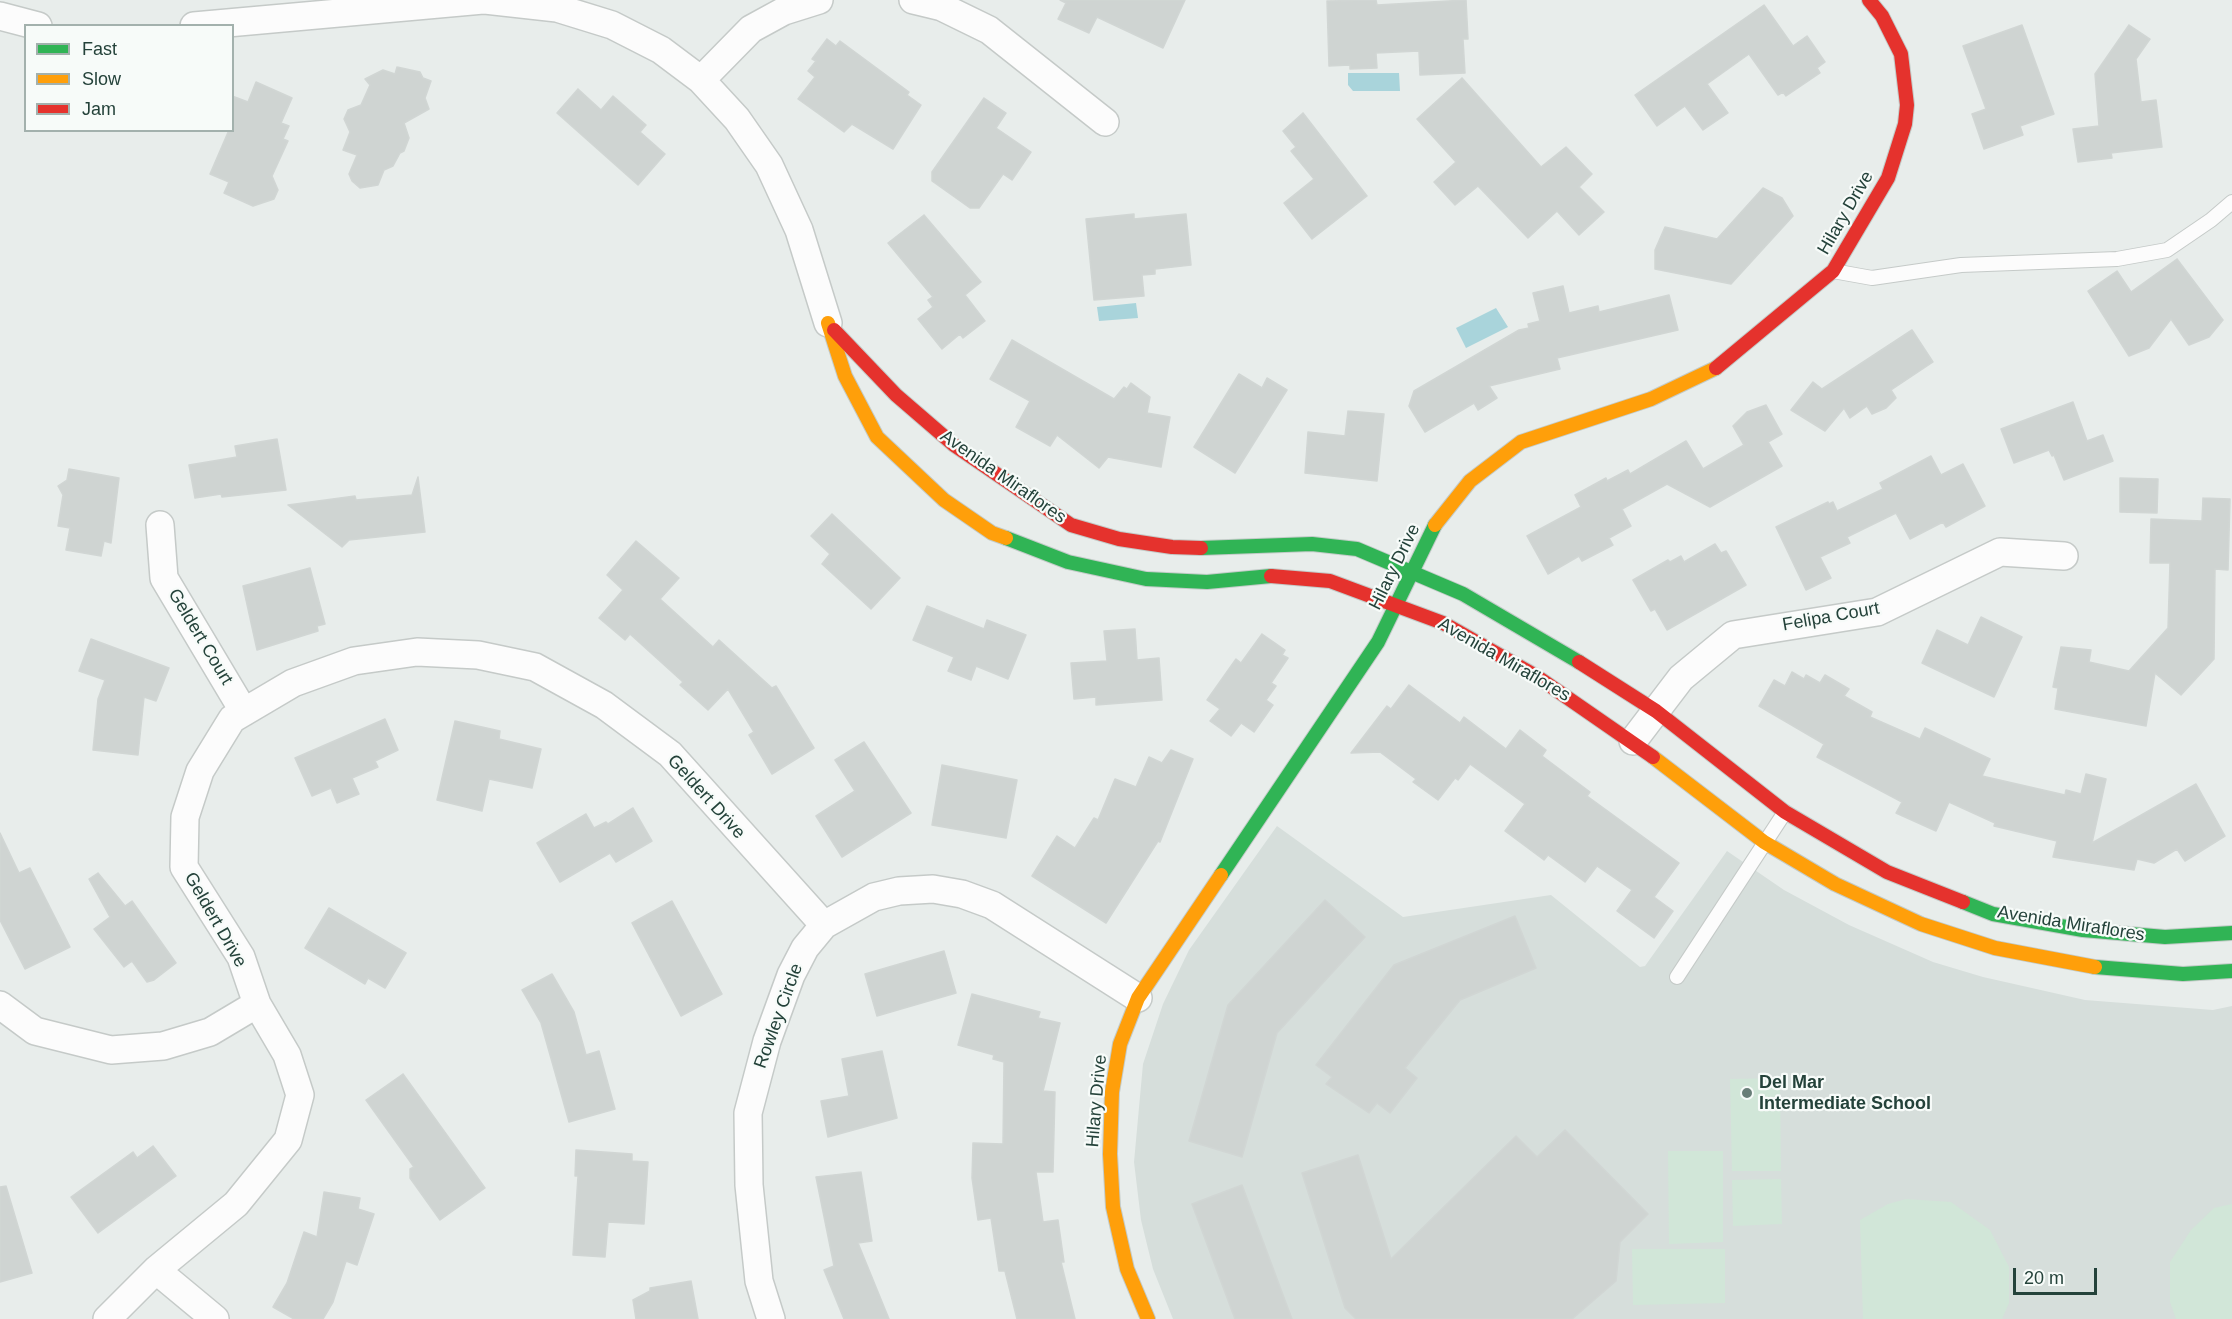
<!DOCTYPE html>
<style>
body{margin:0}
#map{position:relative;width:2232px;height:1319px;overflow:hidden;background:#e8edeb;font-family:Helvetica,sans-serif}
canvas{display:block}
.legend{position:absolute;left:24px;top:24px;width:210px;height:108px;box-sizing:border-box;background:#f7fbf9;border:2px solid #a3b1ad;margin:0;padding:8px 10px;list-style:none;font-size:18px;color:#24423a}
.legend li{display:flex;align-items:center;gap:12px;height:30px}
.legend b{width:30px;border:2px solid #a3b1ad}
.scale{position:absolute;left:2013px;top:1268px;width:84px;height:27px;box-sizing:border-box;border:3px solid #24423a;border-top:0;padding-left:8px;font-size:18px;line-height:21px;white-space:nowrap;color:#24423a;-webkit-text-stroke:4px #f7fbf9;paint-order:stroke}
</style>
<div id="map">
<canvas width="2232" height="1319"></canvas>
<ul class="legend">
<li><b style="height:8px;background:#30b455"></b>Fast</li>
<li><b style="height:8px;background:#ff9f0a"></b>Slow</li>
<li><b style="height:8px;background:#e5322d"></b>Jam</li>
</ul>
<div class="scale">20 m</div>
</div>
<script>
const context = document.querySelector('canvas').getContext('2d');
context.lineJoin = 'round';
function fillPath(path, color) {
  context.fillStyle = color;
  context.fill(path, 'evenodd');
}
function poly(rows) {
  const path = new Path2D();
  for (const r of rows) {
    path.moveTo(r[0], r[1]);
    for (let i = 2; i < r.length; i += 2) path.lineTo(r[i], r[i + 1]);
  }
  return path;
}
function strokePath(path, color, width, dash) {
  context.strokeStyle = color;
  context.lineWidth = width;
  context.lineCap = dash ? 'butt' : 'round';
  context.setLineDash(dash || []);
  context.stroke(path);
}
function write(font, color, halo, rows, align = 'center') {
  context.font = font + ' Helvetica,sans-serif';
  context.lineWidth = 4.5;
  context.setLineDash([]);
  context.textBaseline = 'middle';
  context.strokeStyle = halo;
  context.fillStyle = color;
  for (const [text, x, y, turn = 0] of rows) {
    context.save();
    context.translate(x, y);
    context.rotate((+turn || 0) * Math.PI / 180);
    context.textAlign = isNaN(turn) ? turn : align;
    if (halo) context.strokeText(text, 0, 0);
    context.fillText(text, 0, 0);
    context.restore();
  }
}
const built = poly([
 [1277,826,1403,917,1551,895,1640,967,1645,966,1727,851,1784,890,1849,925,1933,962,1983,977,2085,1000,2213,1010,2232,1006,2232,1319,1173,1319,1153,1269,1141,1220,1134,1162,1143,1064,1163,1004,1189,950]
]);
const green = poly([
 [1780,1078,1781,1171,1732,1171,1730,1079],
 [1668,1151,1723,1151,1723,1242,1669,1244],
 [1781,1179,1782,1224,1733,1226,1732,1180],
 [1906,1199,1951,1202,1990,1230,2009,1267,2009,1303,2002,1319,1863,1319,1860,1220,1888,1204],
 [2232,1204,2232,1319,2176,1319,2170,1302,2170,1262,2191,1230,2214,1208],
 [1632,1249,1725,1249,1725,1303,1633,1305]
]);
const water = poly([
 [1348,73,1399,73,1400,91,1353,91,1348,85],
 [1136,303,1138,318,1099,321,1097,307],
 [1496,308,1508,327,1466,348,1456,328]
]);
const building = poly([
 [1060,0,1185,0,1163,48,1097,17,1089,33,1058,19,1066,3,1060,0],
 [1376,0,1377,5,1466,0,1468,39,1463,39,1465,73,1420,75,1419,51,1376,53,1377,68,1350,69,1350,65,1329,66,1327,1,1376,0],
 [1764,5,1793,46,1807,36,1825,62,1817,68,1820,73,1786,96,1783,92,1778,95,1749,54,1707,84,1728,113,1703,130,1685,106,1657,126,1635,95,1764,5],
 [2022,25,2054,114,2020,126,2023,135,1984,149,1972,114,1986,109,1963,46,2022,25],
 [2129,25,2150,39,2136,59,2141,102,2156,100,2162,147,2111,153,2112,158,2078,162,2073,129,2099,126,2095,74,2129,25],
 [827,39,836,46,840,41,909,92,907,95,921,105,893,149,852,124,844,132,798,99,815,77,808,71,816,61,812,59,827,39],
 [397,67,420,72,423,78,431,81,425,98,429,109,404,123,409,138,404,151,400,153,393,166,384,170,378,185,360,188,352,181,349,174,357,155,343,150,350,132,344,119,348,110,361,105,370,85,365,79,383,70,395,74,397,67],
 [1462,78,1541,167,1566,147,1592,174,1579,187,1604,212,1579,235,1557,211,1528,238,1478,186,1455,205,1434,182,1456,162,1417,119,1462,78],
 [256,82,292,98,281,123,289,126,283,139,288,141,272,176,278,190,274,199,253,206,224,193,229,182,210,174,229,130,232,130,232,96,248,102,256,82],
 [578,89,601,110,613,96,646,125,640,132,665,154,638,185,557,113,578,89],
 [984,98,1006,113,996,128,1031,152,1012,180,1003,174,979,208,970,208,932,181,932,172,984,98],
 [1303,113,1367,196,1312,239,1284,203,1314,179,1291,151,1296,147,1283,131,1303,113],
 [1763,188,1782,198,1793,216,1731,284,1655,269,1655,250,1665,227,1717,239,1763,188],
 [1134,214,1134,219,1186,214,1191,265,1155,269,1155,274,1142,275,1144,296,1094,300,1086,219,1134,214],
 [924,215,981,282,965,295,985,321,963,338,960,334,942,349,918,319,933,307,928,300,933,297,888,243,924,215],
 [2177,259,2223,320,2209,337,2189,345,2171,319,2149,348,2129,356,2088,291,2117,271,2131,292,2177,259],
 [1563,286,1569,313,1598,306,1599,312,1669,295,1678,330,1557,358,1560,369,1489,386,1497,398,1478,410,1474,403,1425,432,1409,406,1414,391,1519,330,1529,328,1528,324,1540,321,1533,293,1563,286],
 [1912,330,1933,362,1891,390,1896,398,1886,408,1872,414,1867,406,1850,418,1844,408,1825,431,1791,410,1813,382,1822,389,1912,330],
 [1012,340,1114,399,1124,387,1127,389,1131,383,1150,397,1147,413,1170,417,1161,467,1108,457,1099,468,1057,435,1050,446,1016,427,1030,401,990,379,1012,340],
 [1239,374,1262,388,1267,378,1287,390,1235,473,1194,447,1239,374],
 [2073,402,2087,441,2103,435,2113,461,2064,480,2054,455,2052,456,2049,450,2014,463,2001,429,2073,402],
 [1766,405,1782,434,1768,442,1782,466,1710,507,1667,484,1622,509,1631,526,1609,538,1613,545,1582,561,1579,556,1548,574,1527,536,1581,507,1575,495,1606,478,1607,481,1628,470,1630,474,1686,441,1703,469,1744,445,1733,426,1747,412,1766,405],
 [1348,411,1384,414,1377,481,1305,473,1308,432,1345,436,1348,411],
 [277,439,286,490,222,497,221,494,195,498,189,465,237,457,235,446,277,439],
 [1931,456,1941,475,1963,464,1985,506,1946,527,1943,522,1910,539,1896,513,1847,537,1850,543,1820,557,1831,578,1806,590,1776,527,1828,502,1829,504,1833,502,1837,511,1883,489,1880,483,1931,456],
 [69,469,119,478,111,543,104,541,101,556,66,550,70,528,58,526,63,495,58,486,67,480,69,469],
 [418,477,425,532,349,540,342,547,288,505,355,496,356,500,412,495,418,477],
 [2120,478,2158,479,2157,513,2120,512,2120,478],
 [2203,498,2230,499,2228,570,2215,569,2214,659,2181,695,2155,673,2146,726,2055,709,2058,688,2053,687,2061,647,2091,650,2089,662,2129,671,2168,628,2170,563,2150,563,2151,519,2202,521,2203,498],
 [832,514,900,578,871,609,822,564,830,554,811,536,832,514],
 [636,541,679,578,660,599,713,647,719,640,772,688,776,686,814,748,772,774,749,735,754,732,728,689,708,710,680,685,683,682,630,634,625,640,599,618,623,590,607,575,636,541],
 [1715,544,1721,553,1726,551,1746,585,1667,630,1655,609,1651,611,1633,580,1668,560,1670,562,1681,556,1684,562,1715,544],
 [310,568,325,624,317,626,318,631,257,650,243,586,310,568],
 [927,606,984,629,987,620,1026,635,1008,679,976,666,971,680,948,671,954,657,913,640,927,606],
 [1981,617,2022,637,1994,697,1922,663,1937,630,1968,645,1981,617],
 [1135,629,1137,660,1159,658,1162,700,1096,705,1096,697,1074,699,1071,663,1107,661,1104,631,1135,629],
 [1262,634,1285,650,1282,655,1288,658,1271,683,1276,686,1266,700,1273,705,1254,732,1241,723,1231,736,1210,721,1220,709,1207,700,1236,659,1241,663,1262,634],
 [91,639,169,668,156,701,144,697,138,755,93,750,98,699,105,680,79,671,91,639],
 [1792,672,1804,679,1806,675,1820,683,1825,675,1849,689,1844,696,1872,712,1870,717,1920,739,1925,728,1990,759,1982,776,2065,795,2066,790,2081,794,2086,774,2106,779,2092,843,2196,784,2225,836,2185,861,2177,849,2154,863,2137,859,2134,870,2053,857,2057,841,1994,826,1995,823,1949,802,1936,831,1896,813,1902,802,1817,757,1824,744,1759,706,1774,680,1785,686,1792,672],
 [1409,685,1460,723,1464,717,1506,749,1520,730,1546,750,1542,756,1590,792,1587,796,1679,863,1654,897,1673,911,1654,938,1617,911,1632,890,1597,866,1585,882,1548,855,1544,860,1505,831,1525,804,1470,764,1458,780,1455,778,1438,800,1413,782,1416,779,1380,752,1351,753,1387,706,1391,709,1409,685],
 [385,719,398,750,375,761,378,767,352,778,359,794,337,803,331,788,312,796,295,758,385,719],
 [455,721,500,731,499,739,541,749,532,788,489,779,482,811,437,800,455,721],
 [864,742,911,813,842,857,816,816,855,791,835,760,864,742],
 [1171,750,1193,759,1160,842,1158,841,1106,923,1032,876,1057,836,1075,848,1094,818,1098,820,1115,779,1136,787,1149,757,1162,763,1171,750],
 [942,765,1017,780,1006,838,932,825,942,765],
 [633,808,652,841,616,862,610,853,560,882,537,843,586,814,594,828,606,822,608,824,633,808],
 [0,833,19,873,30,868,70,947,25,969,0,920,0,833],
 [98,873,125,906,132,901,176,963,154,980,147,982,132,961,124,967,94,929,110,917,89,879,98,873],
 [1325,900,1365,937,1277,1033,1242,1157,1189,1141,1228,1005,1325,900],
 [672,901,722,994,681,1016,632,923,672,901],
 [329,908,406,953,385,988,368,978,365,984,305,948,329,908],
 [1515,916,1536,968,1460,1000,1405,1068,1417,1078,1390,1113,1377,1103,1369,1113,1326,1084,1332,1077,1316,1065,1394,965,1515,916],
 [944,951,956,993,877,1016,865,974,944,951],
 [552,974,574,1012,586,1055,599,1051,615,1109,569,1122,541,1023,522,990,552,974],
 [972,994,1040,1012,1038,1018,1060,1023,1043,1091,1055,1092,1053,1172,1036,1172,1043,1222,1058,1220,1064,1262,1061,1262,1075,1319,1017,1319,1005,1271,999,1271,991,1218,978,1220,972,1178,973,1143,1003,1144,1004,1062,993,1059,994,1055,958,1045,972,994],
 [882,1051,897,1118,828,1137,821,1101,849,1096,842,1059,882,1051],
 [403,1074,485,1188,440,1220,410,1178,410,1169,414,1167,366,1100,403,1074],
 [1565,1130,1648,1214,1620,1242,1616,1281,1572,1319,1356,1319,1345,1308,1302,1173,1358,1155,1391,1259,1516,1136,1537,1157,1565,1130],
 [153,1146,176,1176,98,1233,71,1197,133,1152,137,1158,153,1146],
 [576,1150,632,1154,632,1161,648,1162,644,1224,608,1222,605,1257,573,1255,578,1176,575,1176,576,1150],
 [861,1172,872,1241,858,1243,889,1319,844,1319,824,1270,834,1266,816,1177,861,1172],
 [1242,1185,1292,1319,1235,1319,1192,1204,1242,1185],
 [6,1186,32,1273,0,1282,0,1187,6,1186],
 [324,1192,360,1198,358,1209,374,1214,357,1265,346,1261,333,1302,323,1319,294,1319,273,1307,287,1283,304,1232,317,1237,324,1192],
 [691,1281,698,1319,636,1319,633,1300,650,1291,650,1288,691,1281]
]);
const lane = poly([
 [1833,271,1872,278,1961,265,2117,259,2167,250,2211,220,2232,202],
 [1677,977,1785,812]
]);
const street = poly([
 [485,0,557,8,612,25,661,50,701,80,737,119,769,165,799,230,828,323],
 [913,0,942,7,989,30,1105,122],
 [0,16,38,26],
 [194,26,483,0],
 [701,80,751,29,784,11,819,0],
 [160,525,164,578,244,712],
 [1633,741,1681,678,1733,635,1877,612,2000,552,2064,556],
 [0,1005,35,1031,111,1050,163,1046,210,1032,257,1004],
 [156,1270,215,1319],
 [107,1319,156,1270,236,1204,288,1140,300,1095,287,1055,257,1004,241,957,184,867,185,817,200,771,232,719,293,683,354,661,417,652,478,655,535,667,604,705,670,754,824,925],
 [771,1319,759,1281,749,1185,748,1113,767,1041,791,975,805,948,824,925,874,897,899,891,933,889,962,894,992,905,1138,998]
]);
const fast = poly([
 [1006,538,1068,562,1146,579,1207,582,1271,576],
 [1201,548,1312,544,1357,549,1463,594,1579,662],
 [1221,875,1378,642,1435,525],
 [1963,902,1993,914,2083,930,2165,937,2232,933],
 [2095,967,2183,974,2232,971]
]);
const slow = poly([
 [828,323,845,376,877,437,944,500,992,533,1006,538],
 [1435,525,1470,481,1521,442,1651,399,1716,368],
 [1653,757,1764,842,1835,884,1921,924,1995,948,2095,967],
 [1148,1319,1127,1269,1113,1207,1110,1154,1112,1092,1120,1044,1138,998,1221,875]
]);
const jam = poly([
 [834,330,896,395,954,445,1071,525,1119,539,1172,547,1201,548],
 [1716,368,1833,271,1888,178,1905,124,1907,105,1901,54,1882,16,1869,0],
 [1271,576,1330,581,1443,623,1536,676,1653,757],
 [1579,662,1656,711,1785,812,1887,872,1963,902]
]);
const markers = [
 [1747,1093,6,"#697e78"]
];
const streetNames = [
 ["Hilary Drive",1846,213,-60],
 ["Avenida Miraflores",1003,477,35],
 ["Hilary Drive",1395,567,-64],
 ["Felipa Court",1831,617,-10],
 ["Geldert Court",200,637,59],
 ["Avenida Miraflores",1504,660,30],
 ["Geldert Drive",706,797,48],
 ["Geldert Drive",215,920,60],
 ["Avenida Miraflores",2071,924,9],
 ["Rowley Circle",779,1016,-70],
 ["Hilary Drive",1097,1101,-85]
];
const poiNames = [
 ["Del Mar",1759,1083],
 ["Intermediate School",1759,1104]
];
fillPath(built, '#d6dedb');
fillPath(green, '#d1e6d8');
fillPath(water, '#a9d4db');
fillPath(building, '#cfd4d2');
strokePath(building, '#d1d6d4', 1.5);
strokePath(lane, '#c5cac8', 16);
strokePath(street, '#c5cac8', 30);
strokePath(fast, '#c3cbc8', 16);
strokePath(slow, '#c3cbc8', 16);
strokePath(jam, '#c3cbc8', 16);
strokePath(lane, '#fcfcfc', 14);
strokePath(street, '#fcfcfc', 27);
strokePath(fast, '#30b455', 14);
strokePath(slow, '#ff9f0a', 14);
strokePath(jam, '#e5322d', 14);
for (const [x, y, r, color] of markers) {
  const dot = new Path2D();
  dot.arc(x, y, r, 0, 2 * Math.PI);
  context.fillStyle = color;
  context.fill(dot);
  strokePath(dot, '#f7fbf9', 2);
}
write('18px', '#24423a', '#f7fbf9', streetNames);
write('bold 18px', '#24423a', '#f7fbf9', poiNames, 'left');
</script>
